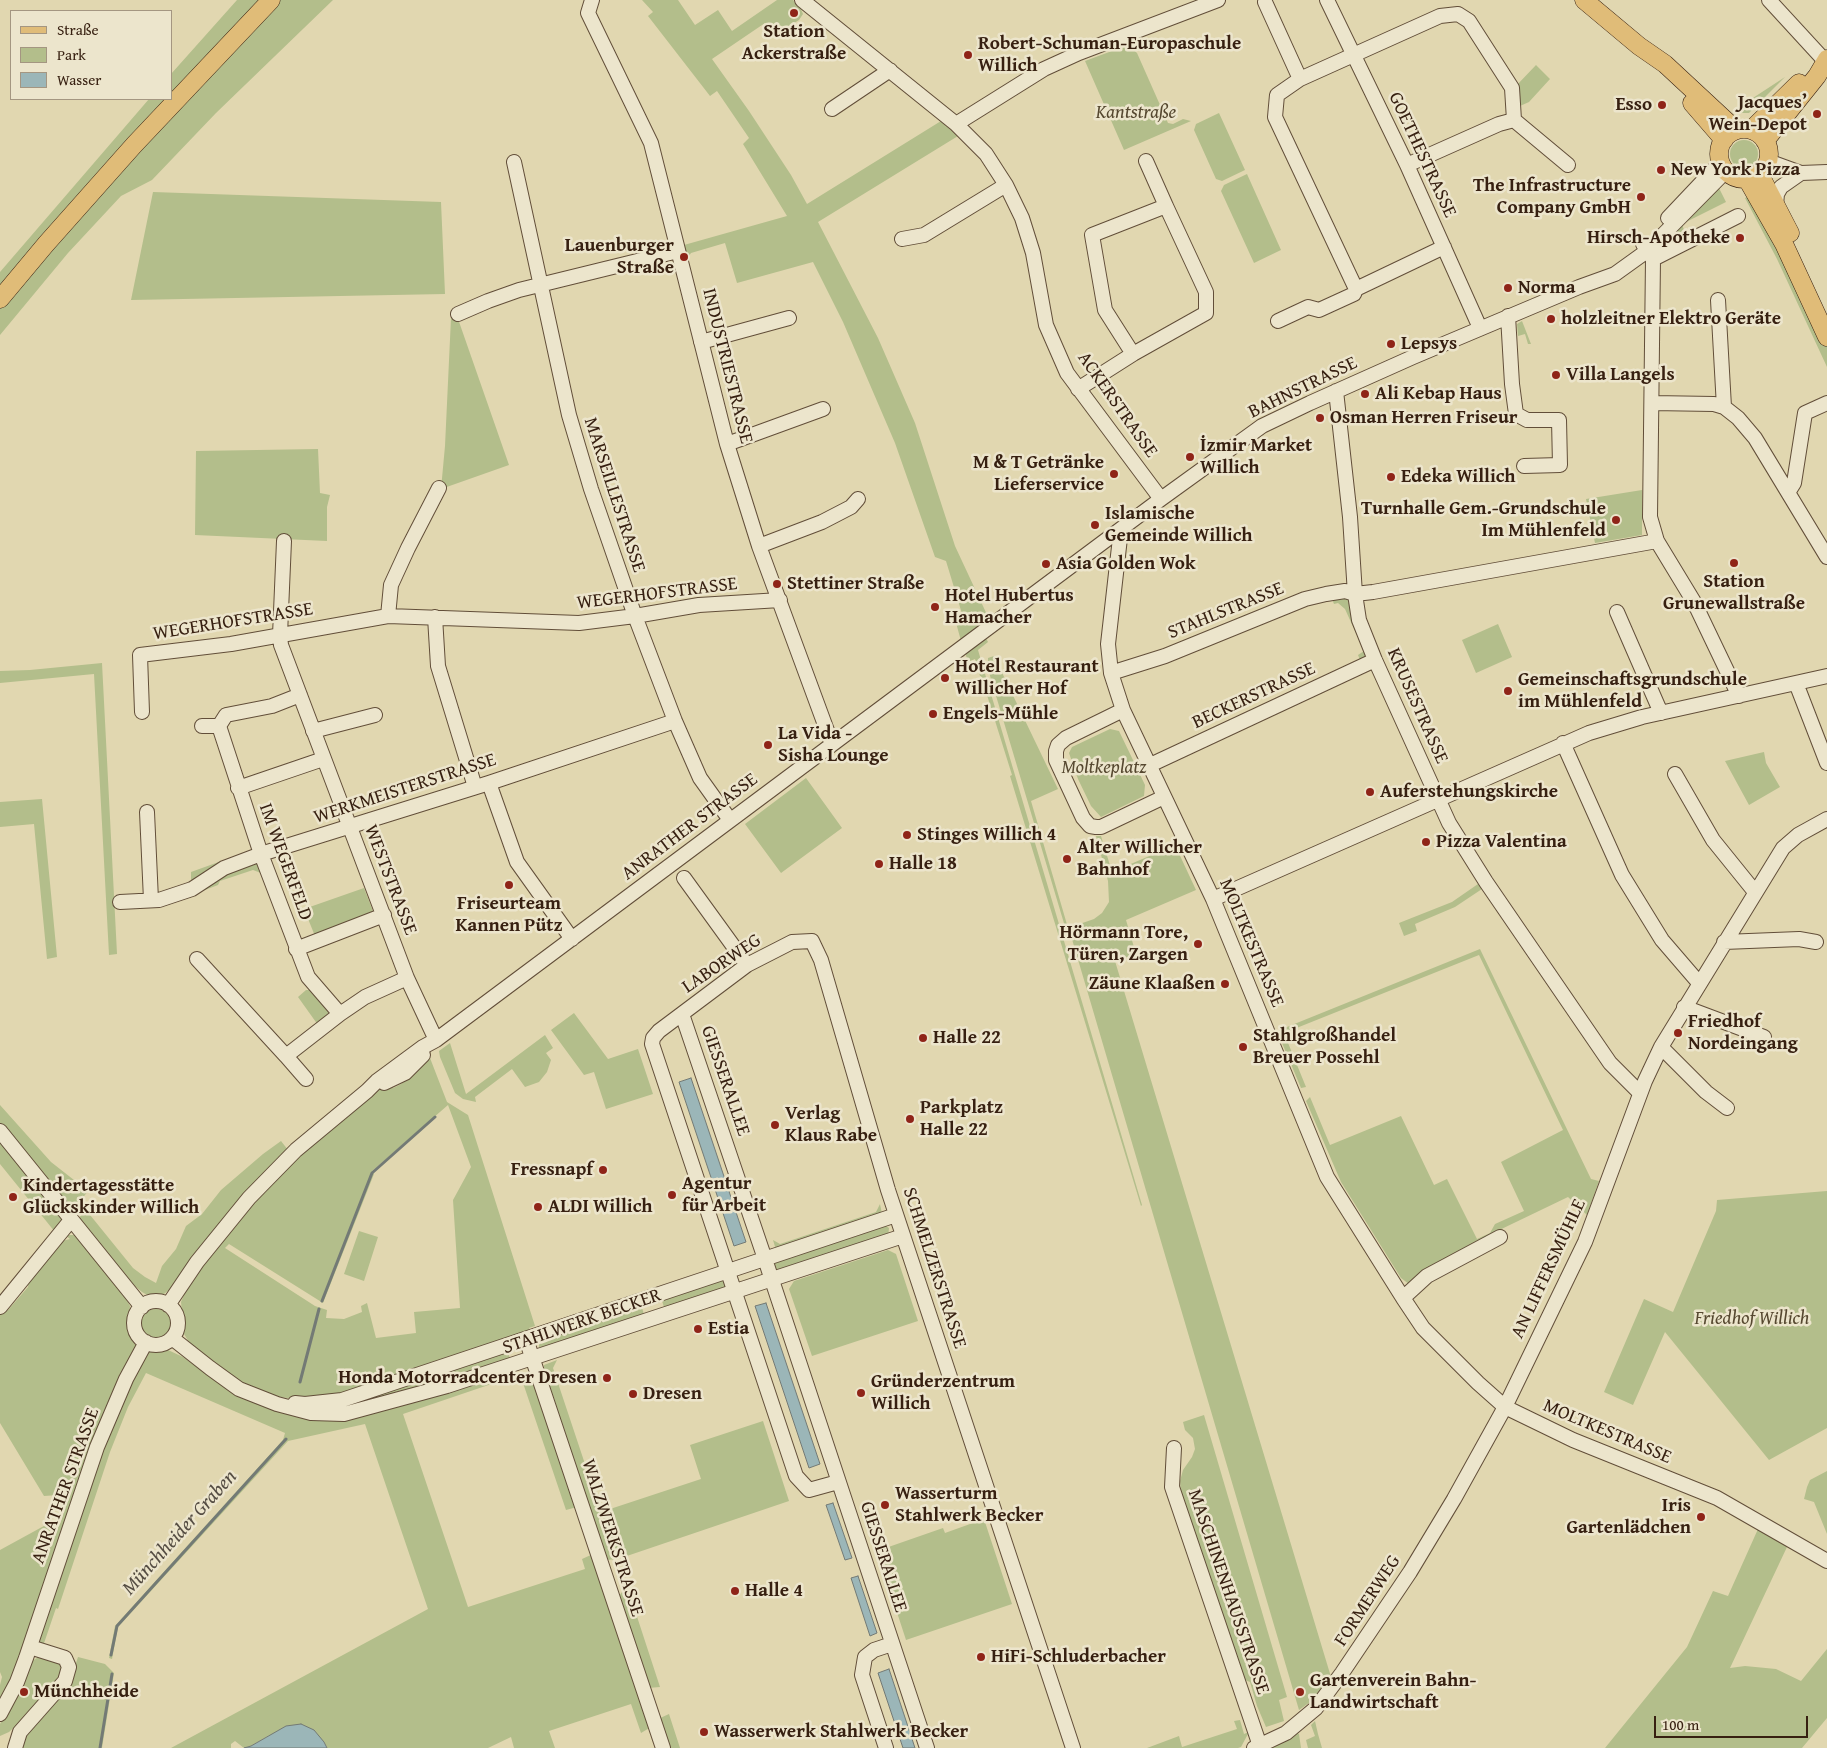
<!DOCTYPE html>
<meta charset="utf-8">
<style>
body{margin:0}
#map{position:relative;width:1827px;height:1748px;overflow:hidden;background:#e1d7b0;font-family:"Gentium Book Plus",serif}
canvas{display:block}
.legend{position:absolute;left:10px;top:10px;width:162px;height:90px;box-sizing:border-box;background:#ece5cc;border:1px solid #a49681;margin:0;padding:6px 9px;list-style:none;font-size:15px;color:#372011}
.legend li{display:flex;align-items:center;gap:10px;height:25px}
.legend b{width:25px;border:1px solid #a49681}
.scale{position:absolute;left:1654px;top:1716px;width:154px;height:22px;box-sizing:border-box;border:2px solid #372011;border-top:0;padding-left:6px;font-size:15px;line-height:18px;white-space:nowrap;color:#372011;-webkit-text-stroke:4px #ece5cc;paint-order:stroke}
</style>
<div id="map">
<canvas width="1827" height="1748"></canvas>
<ul class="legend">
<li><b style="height:6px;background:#e0bc78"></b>Straße</li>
<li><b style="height:14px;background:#b3be8b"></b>Park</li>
<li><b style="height:14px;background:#9bb6b8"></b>Wasser</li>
</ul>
<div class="scale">100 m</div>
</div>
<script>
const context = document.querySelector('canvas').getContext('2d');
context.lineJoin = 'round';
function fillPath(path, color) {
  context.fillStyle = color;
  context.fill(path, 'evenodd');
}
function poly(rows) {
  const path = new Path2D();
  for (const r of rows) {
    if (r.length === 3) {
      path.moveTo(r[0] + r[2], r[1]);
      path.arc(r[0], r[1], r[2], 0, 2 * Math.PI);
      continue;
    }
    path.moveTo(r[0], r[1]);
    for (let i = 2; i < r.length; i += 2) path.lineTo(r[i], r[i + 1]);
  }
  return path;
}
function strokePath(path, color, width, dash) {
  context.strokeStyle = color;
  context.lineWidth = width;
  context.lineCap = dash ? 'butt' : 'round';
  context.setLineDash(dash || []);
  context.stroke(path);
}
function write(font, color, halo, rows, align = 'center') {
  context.font = font + ' "Gentium Book Plus",serif';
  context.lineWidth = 5;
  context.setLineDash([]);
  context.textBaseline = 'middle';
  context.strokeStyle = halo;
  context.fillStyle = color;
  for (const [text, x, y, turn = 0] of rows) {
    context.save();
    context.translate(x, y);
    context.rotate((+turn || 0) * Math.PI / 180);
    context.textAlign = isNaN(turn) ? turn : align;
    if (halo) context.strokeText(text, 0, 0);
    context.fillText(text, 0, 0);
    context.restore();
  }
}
const green = poly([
 [237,0,264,0,171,98,171,74],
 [280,0,333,0,216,113,152,180,121,196,68,253,0,335,0,309,50,248,238,43],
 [642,0,678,0,695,25,718,10,732,31,777,0,793,0,800,7,803,14,799,20,783,30,774,31,765,23,712,59,749,111,791,175,807,204,941,121,958,136,818,222,878,338,915,423,955,546,989,619,961,641,955,619,963,617,946,561,935,557,895,443,843,322,813,262,737,283,725,243,691,253,687,259,684,245,787,216,743,144,749,138,717,91,710,96,648,16,653,12],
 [1128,45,1137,53,1168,123,1173,124,1183,119,1191,121,1124,150,1085,61],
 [1536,65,1550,79,1529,102,1520,106,1520,96,1516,86],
 [1785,77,1749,113,1735,113,1733,111],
 [149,99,170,99,0,290,0,272],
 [1219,113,1245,170,1222,181,1216,179,1194,130,1196,124],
 [1744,154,14],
 [1247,174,1281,250,1254,263,1221,191,1224,185],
 [1719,188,1726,202,1682,224,1684,230,1672,238,1671,242,1660,248,1661,244],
 [153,192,441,202,445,294,131,300],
 [1752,195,1786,258,1827,347,1827,367,1777,259,1745,198],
 [457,316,509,465,441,489,445,446,451,318],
 [1522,321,1531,344,1528,344,1525,334,1518,336,1517,324],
 [318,449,320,493,330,495,327,507,327,541,195,535,196,451],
 [1642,490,1642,535,1595,543,1586,499],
 [1347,598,1367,650,1366,657,1360,660,1358,655,1364,651,1345,609,1338,603,1334,604,1332,599],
 [1498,624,1512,657,1476,673,1462,640],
 [985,636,988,642,978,650,1142,1205,1141,1206,1010,776,1012,775,981,676,980,676,975,659,968,662,965,652],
 [994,656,1058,789,1031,801,1068,928,1094,919,1102,913,1109,902,1108,881,1096,836,1101,836,1112,872,1175,845,1196,890,1126,920,1136,954,1115,961,1331,1677,1313,1700,1299,1710,1069,929,1066,930,988,669,988,658],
 [102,663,117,954,109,955,94,674,0,683,0,671,30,670],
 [1110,729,1119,731,1145,785,1144,796,1101,817,1091,806,1078,779,1069,753,1072,747],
 [1764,752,1766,763,1780,787,1749,805,1725,761],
 [806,778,842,828,781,873,745,824],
 [42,799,57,957,47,959,34,824,0,827,0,802],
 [252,850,191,884,191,872],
 [257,862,261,873,253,870,220,881,218,885,197,893,226,872],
 [1478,884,1482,889,1455,907,1415,924,1417,931,1404,936,1399,923,1452,902],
 [364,888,373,911,370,917,315,936,304,909],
 [1480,949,1591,1179,1599,1181,1587,1215,1568,1197,1489,1235,1409,1284,1401,1278,1341,1182,1306,1101,1310,1097,1330,1145,1401,1116,1434,1185,1447,1179,1477,1239,1490,1233,1495,1224,1524,1211,1501,1162,1563,1130,1479,955,1284,1033,1306,1087,1301,1088,1277,1031],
 [306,990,311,990,328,1011,329,1015,318,1025,298,997],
 [574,1013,608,1059,638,1049,653,1094,606,1109,594,1072,584,1075,551,1030],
 [545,1035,553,1048,546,1053,551,1060,547,1072,539,1082,525,1087,512,1069,475,1097,476,1102,463,1099,455,1093,440,1057,439,1051,450,1043,466,1094],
 [430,1058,447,1102,468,1115,535,1326,529,1328,532,1332,340,1396,299,1399,277,1397,239,1383,190,1344,184,1334,181,1302,186,1290,214,1248,280,1173,342,1117,379,1089,390,1083,393,1088,401,1084,411,1076],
 [448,1105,471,1167,453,1200,460,1308,414,1312,416,1333,376,1338,367,1303,361,1306,362,1312,344,1319,326,1318,327,1310,315,1306,225,1248,229,1244,323,1303,374,1174,372,1171],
 [0,1105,51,1162,88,1191,72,1212,0,1125],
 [0,1141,60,1214,62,1221,55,1232,0,1164],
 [281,1141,288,1150,170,1289,164,1294,155,1297,149,1296,142,1292,130,1282,78,1219,86,1210,133,1268,145,1277,156,1283,162,1266,176,1249,186,1226,202,1214,221,1190,263,1154],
 [1827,1191,1827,1428,1769,1460,1665,1332,1633,1405,1604,1392,1644,1299,1673,1312,1716,1211,1717,1200],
 [880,1204,882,1214,776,1250,773,1240,780,1244,876,1212],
 [883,1224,889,1228,888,1237,776,1272,772,1261],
 [359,1231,378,1237,364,1281,344,1274],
 [65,1235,74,1235,83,1241,123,1293,130,1306,129,1324,131,1333,136,1339,157,1352,168,1350,183,1357,211,1377,243,1396,349,1418,400,1406,511,1369,515,1376,528,1372,535,1380,577,1507,566,1510,522,1380,515,1376,403,1414,468,1607,585,1569,582,1559,593,1554,651,1727,641,1733,631,1704,549,1731,555,1748,514,1748,511,1737,488,1748,327,1748,324,1742,270,1735,251,1746,244,1748,235,1741,231,1744,231,1748,171,1748,428,1609,365,1424,288,1441,118,1627,112,1659,109,1658,115,1626,283,1440,285,1433,146,1373,128,1407,110,1452,58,1609,56,1608,40,1655,54,1657,62,1666,64,1673,42,1702,9,1732,0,1736,0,1724,32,1661,40,1656,27,1644,0,1703,0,1685,2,1677,0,1672,0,1550,53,1521,60,1524,65,1507,58,1495,44,1496,0,1423,0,1313,8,1310,28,1287,29,1278,58,1242,70,1239],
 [888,1250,896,1254,918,1321,812,1356,789,1289,794,1281],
 [721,1278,726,1282,725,1289,665,1310,661,1298],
 [641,1305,645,1317,546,1350,539,1347,539,1340],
 [156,1324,15],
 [507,1350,511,1361,358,1408,312,1407],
 [557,1360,553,1368,601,1512,701,1479,690,1445,763,1421,789,1501,618,1559,606,1560,543,1375,544,1365],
 [1204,1415,1287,1697,1279,1700,1284,1721,1266,1727,1257,1706,1250,1682,1245,1680,1181,1494,1180,1481,1183,1470,1192,1457,1195,1449,1193,1438,1185,1430,1183,1422],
 [1827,1471,1827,1534,1814,1502,1804,1499,1807,1487,1810,1480],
 [984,1519,1012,1604,906,1640,877,1551,943,1528,945,1533],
 [1758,1529,1787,1547,1730,1668,1745,1666,1776,1669,1801,1681,1827,1649,1827,1718,1802,1748,1605,1748,1687,1647,1713,1591,1728,1596],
 [627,1586,660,1687,648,1688,618,1597],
 [78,1657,105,1664,114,1673,102,1748,23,1748,22,1742,27,1727,70,1681],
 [669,1714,680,1748,668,1748,658,1719],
 [1240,1720,1244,1734,1249,1732,1241,1747,1238,1748,1147,1748,1179,1736,1182,1747,1237,1729,1234,1721],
 [1315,1721,1318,1734,1322,1748,1308,1748,1306,1740,1315,1736,1311,1725],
 [1296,1732,1299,1734,1301,1748,1266,1748]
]);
const water = poly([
 [691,1078,746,1242,734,1246,679,1082,691,1078],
 [766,1303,820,1464,809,1468,755,1306,766,1303],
 [833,1503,852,1558,845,1560,826,1505,833,1503],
 [858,1576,877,1633,870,1636,851,1578,858,1576],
 [889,1669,915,1748,903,1748,878,1673,889,1669],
 [301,1724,314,1730,324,1742,327,1748,244,1748,251,1746,286,1726,301,1724]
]);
const stream = poly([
 [322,1301,372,1173,435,1117],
 [300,1382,319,1309],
 [111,1655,117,1626,286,1439],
 [100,1748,112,1674]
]);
const minor = poly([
 [592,0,588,13,651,143,727,444,759,546,832,744],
 [802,0,956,124,986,154,1006,185,1022,218,1033,253,1046,325,1067,373,1161,499],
 [1327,0,1407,165,1480,328],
 [1769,0,1825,61],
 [1265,2,1300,79],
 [832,109,890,70],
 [1514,120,1568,165],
 [956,124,1044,69,1079,53,1218,0],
 [1146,161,1166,206],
 [1768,161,1801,173,1827,172],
 [514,162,569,415,591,489,635,616,675,721,700,778,730,820],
 [1776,205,1777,194,1781,187,1801,173],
 [1668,218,1721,162],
 [902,239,924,235,1006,185],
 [1643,244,1653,259,1650,517,1657,541,1694,602,1739,696],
 [1653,259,1738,216],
 [1356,289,1275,117,1277,95,1300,79,1440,16,1458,14,1469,21,1512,88,1514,120,1499,124,1407,165],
 [1718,300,1724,407],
 [458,314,488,301,519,290,678,251],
 [1508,316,1512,384,1516,414,1527,420,1559,420,1560,465,1524,466],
 [1278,321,1308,307,1319,310,1354,294,1356,289,1444,247],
 [701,342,789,318],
 [1078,389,1133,354,1206,313,1206,292,1166,206,1092,235,1105,310,1133,354],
 [1336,391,1350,517,1355,594,1359,620,1375,660,1449,823,1486,882,1610,1063,1640,1093],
 [1652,403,1714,404,1724,407,1738,418,1755,438,1827,557],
 [727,444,823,409],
 [1789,491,1794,483,1805,413,1827,403],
 [1121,529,1108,644,1111,673,1123,710,1213,899,1327,1177,1403,1298,1423,1328,1478,1383,1505,1407,1573,1440,1717,1498,1827,1561],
 [284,541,280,635,281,645,407,978,436,1040],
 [759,546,822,522,851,507,858,499],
 [1617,612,1661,713],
 [388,616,391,585,408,548,439,488],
 [435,617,438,666,475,787],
 [1111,673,1165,656,1305,599,1326,594,1345,591,1355,594,1373,592,1657,541],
 [1796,683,1827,763],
 [1123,710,1066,738,1058,745,1056,751,1056,760,1083,818,1090,826,1096,827,1101,827,1164,797],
 [142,712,140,655,231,644,388,616,579,623,635,616,699,605,780,600],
 [202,726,219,726],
 [219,726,261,854,308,977,340,1014,365,997,407,978],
 [219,726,226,715,272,706,300,695],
 [313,731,375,715],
 [1563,743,1622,875,1662,940,1699,983],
 [1148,766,1375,660],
 [1675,774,1713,840,1755,892],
 [489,783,517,862,572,939],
 [238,788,323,759],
 [147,812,151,900],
 [684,878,747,965],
 [1213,899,1589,733,1642,717,1827,676],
 [120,902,159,900,192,889,224,868,261,854,489,783,675,721],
 [1724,942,1799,939,1816,942],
 [296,949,384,915],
 [197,959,286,1056,340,1014],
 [1684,1007,1764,1037],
 [682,1014,765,1259,927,1748],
 [1661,1047,1706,1092,1727,1108],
 [286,1056,306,1079],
 [384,1083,405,1073,423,1055],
 [0,1131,142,1307],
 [1403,1298,1427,1276,1500,1237],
 [156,1323,22],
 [168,1305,197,1262,249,1198,296,1150,367,1091,377,1081,423,1047,436,1040,1161,499,1262,426,1310,403,1413,357,1579,287,1615,274,1647,251,1726,171],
 [0,1307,71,1220],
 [172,1338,210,1368,239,1389,277,1404,311,1413,344,1414,447,1386,903,1236],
 [526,1339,663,1748],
 [295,1403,305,1404,342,1400,896,1215],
 [1174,1448,1172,1487,1260,1746],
 [838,1482,809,1490,796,1476,652,1044,653,1038,659,1031,747,965,792,942,812,941,821,960,888,1190,1073,1748],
 [0,1714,17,1682,26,1658,97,1447,126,1379,146,1342],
 [15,1748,20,1732,65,1681,69,1667,65,1658,30,1647],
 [886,1748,862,1675,865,1657,874,1650,892,1644],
 [1254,1748,1286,1733,1316,1708,1342,1673,1410,1572,1454,1499,1505,1407,1585,1242,1645,1081,1661,1047,1783,848,1798,835,1827,819]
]);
const major = poly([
 [1584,0,1639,46,1665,64,1736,130],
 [1692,103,1724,140],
 [1744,154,25],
 [1751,130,1799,83],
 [1765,141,1817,76,1827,59],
 [1759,173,1790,233],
 [1747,179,1784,244,1827,337],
 [0,299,46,244,134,145,271,0]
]);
const markers = [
 [794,13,5,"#8f2418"],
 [968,55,5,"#8f2418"],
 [1662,105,5,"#8f2418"],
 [1817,114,5,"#8f2418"],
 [1661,170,5,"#8f2418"],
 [1641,197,5,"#8f2418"],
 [1740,238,5,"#8f2418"],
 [684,257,5,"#8f2418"],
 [1508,288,5,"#8f2418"],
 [1551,319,5,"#8f2418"],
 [1391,344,5,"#8f2418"],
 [1556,375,5,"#8f2418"],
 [1365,394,5,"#8f2418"],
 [1320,418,5,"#8f2418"],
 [1190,457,5,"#8f2418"],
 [1114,474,5,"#8f2418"],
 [1391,477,5,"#8f2418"],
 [1616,520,5,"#8f2418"],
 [1095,525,5,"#8f2418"],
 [1734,563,5,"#8f2418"],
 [1046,564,5,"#8f2418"],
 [777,584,5,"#8f2418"],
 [935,607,5,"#8f2418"],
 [945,678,5,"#8f2418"],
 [1508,691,5,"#8f2418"],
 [933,714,5,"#8f2418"],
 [768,745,5,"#8f2418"],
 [1370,792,5,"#8f2418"],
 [907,835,5,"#8f2418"],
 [1426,842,5,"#8f2418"],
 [1067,859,5,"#8f2418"],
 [879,864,5,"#8f2418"],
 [509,885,5,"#8f2418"],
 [1198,944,5,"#8f2418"],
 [1225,984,5,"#8f2418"],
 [1678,1033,5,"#8f2418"],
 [923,1038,5,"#8f2418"],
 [1243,1047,5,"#8f2418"],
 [910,1119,5,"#8f2418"],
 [775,1125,5,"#8f2418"],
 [603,1170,5,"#8f2418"],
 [672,1195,5,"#8f2418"],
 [13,1197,5,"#8f2418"],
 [538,1207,5,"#8f2418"],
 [698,1329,5,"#8f2418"],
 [607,1378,5,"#8f2418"],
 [861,1393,5,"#8f2418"],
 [633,1394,5,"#8f2418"],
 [885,1505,5,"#8f2418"],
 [1701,1517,5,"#8f2418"],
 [735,1591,5,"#8f2418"],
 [981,1657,5,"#8f2418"],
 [24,1692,5,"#8f2418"],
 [1300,1692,5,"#8f2418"],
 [704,1732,5,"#8f2418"]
];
const poiNames = [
 ["Station",794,32,"center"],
 ["Ackerstraße",794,54,"center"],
 ["Robert-Schuman-Europaschule",978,44],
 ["Willich",978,66],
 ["Jacques’",1807,103,"right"],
 ["Wein-Depot",1807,125,"right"],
 ["Esso",1652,105,"right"],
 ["New York Pizza",1671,170],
 ["The Infrastructure",1631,186,"right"],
 ["Company GmbH",1631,208,"right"],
 ["Hirsch-Apotheke",1730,238,"right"],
 ["Lauenburger",674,246,"right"],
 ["Straße",674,268,"right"],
 ["Norma",1518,288],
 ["holzleitner Elektro Geräte",1561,319],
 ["Lepsys",1401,344],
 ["Villa Langels",1566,375],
 ["Ali Kebap Haus",1375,394],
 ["Osman Herren Friseur",1330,418],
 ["İzmir Market",1200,446],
 ["Willich",1200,468],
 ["M & T Getränke",1104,463,"right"],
 ["Lieferservice",1104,485,"right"],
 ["Edeka Willich",1401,477],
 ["Turnhalle Gem.-Grundschule",1606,509,"right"],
 ["Im Mühlenfeld",1606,531,"right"],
 ["Islamische",1105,514],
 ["Gemeinde Willich",1105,536],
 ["Asia Golden Wok",1056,564],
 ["Station",1734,582,"center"],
 ["Grunewallstraße",1734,604,"center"],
 ["Stettiner Straße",787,584],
 ["Hotel Hubertus",945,596],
 ["Hamacher",945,618],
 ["Hotel Restaurant",955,667],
 ["Willicher Hof",955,689],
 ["Gemeinschaftsgrundschule",1518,680],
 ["im Mühlenfeld",1518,702],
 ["Engels-Mühle",943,714],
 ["La Vida -",778,734],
 ["Sisha Lounge",778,756],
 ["Auferstehungskirche",1380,792],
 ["Stinges Willich 4",917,835],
 ["Pizza Valentina",1436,842],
 ["Alter Willicher",1077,848],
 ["Bahnhof",1077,870],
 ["Halle 18",889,864],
 ["Friseurteam",509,904,"center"],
 ["Kannen Pütz",509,926,"center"],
 ["Hörmann Tore,",1188,933,"right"],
 ["Türen, Zargen",1188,955,"right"],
 ["Zäune Klaaßen",1215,984,"right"],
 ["Friedhof",1688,1022],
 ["Nordeingang",1688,1044],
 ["Stahlgroßhandel",1253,1036],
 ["Breuer Possehl",1253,1058],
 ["Halle 22",933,1038],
 ["Parkplatz",920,1108],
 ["Halle 22",920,1130],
 ["Verlag",785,1114],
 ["Klaus Rabe",785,1136],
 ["Fressnapf",593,1170,"right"],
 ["Agentur",682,1184],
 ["für Arbeit",682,1206],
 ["Kindertagesstätte",23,1186],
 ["Glückskinder Willich",23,1208],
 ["ALDI Willich",548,1207],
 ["Estia",708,1329],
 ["Honda Motorradcenter Dresen",597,1378,"right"],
 ["Gründerzentrum",871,1382],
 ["Willich",871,1404],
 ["Dresen",643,1394],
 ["Wasserturm",895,1494],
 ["Stahlwerk Becker",895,1516],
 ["Iris",1691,1506,"right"],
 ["Gartenlädchen",1691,1528,"right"],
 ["Halle 4",745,1591],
 ["HiFi-Schluderbacher",991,1657],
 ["Gartenverein Bahn-",1310,1681],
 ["Landwirtschaft",1310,1703],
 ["Münchheide",34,1692],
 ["Wasserwerk Stahlwerk Becker",714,1732]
];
const parkNames = [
 ["Kantstraße",1136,113],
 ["Moltkeplatz",1104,768],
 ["Friedhof Willich",1752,1319]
];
const streetNames = [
 ["GOETHESTRASSE",1422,155,65],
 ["INDUSTRIESTRASSE",727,366,76],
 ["BAHNSTRASSE",1303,388,-26],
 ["ACKERSTRASSE",1117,405,55],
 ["MARSEILLESTRASSE",614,495,72],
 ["WEGERHOFSTRASSE",657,594,-7],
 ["STAHLSTRASSE",1226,611,-22],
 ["WEGERHOFSTRASSE",233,622,-9],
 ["BECKERSTRASSE",1254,696,-25],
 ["KRUSESTRASSE",1417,706,66],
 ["WERKMEISTERSTRASSE",405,789,-18],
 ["ANRATHER STRASSE",690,827,-37],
 ["IM WEGERFELD",285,862,70],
 ["WESTSTRASSE",390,880,69],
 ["MOLTKESTRASSE",1251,943,67],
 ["LABORWEG",722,964,-34],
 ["GIESSERALLEE",725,1081,71],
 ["SCHMELZERSTRASSE",934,1268,72],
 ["AN LIFFERSMÜHLE",1549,1269,-65],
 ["STAHLWERK BECKER",582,1322,-19],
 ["MOLTKESTRASSE",1607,1432,23],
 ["ANRATHER STRASSE",66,1486,-70],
 ["WALZWERKSTRASSE",612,1538,72],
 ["GIESSERALLEE",883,1557,72],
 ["MASCHINENHAUSSTRASSE",1228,1592,71],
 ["FORMERWEG",1368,1601,-57]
];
const waterNames = [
 ["Münchheider Graben",180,1533,-48]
];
fillPath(green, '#b3be8b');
fillPath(water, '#9bb6b8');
strokePath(water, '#737a75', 1);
strokePath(stream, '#737a75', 3);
strokePath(minor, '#624e39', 16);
strokePath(major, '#372011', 19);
strokePath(minor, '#ece5cc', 14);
strokePath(major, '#e0bc78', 18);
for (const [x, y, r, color] of markers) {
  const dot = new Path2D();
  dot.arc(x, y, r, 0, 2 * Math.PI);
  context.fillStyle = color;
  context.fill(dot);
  strokePath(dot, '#ece5cc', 2);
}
write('bold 19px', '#372011', '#ece5cc', poiNames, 'left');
write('italic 19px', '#564830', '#ece5cc', parkNames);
write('19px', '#372011', '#ece5cc', streetNames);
write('italic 20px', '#554d43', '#ece5cc', waterNames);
</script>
